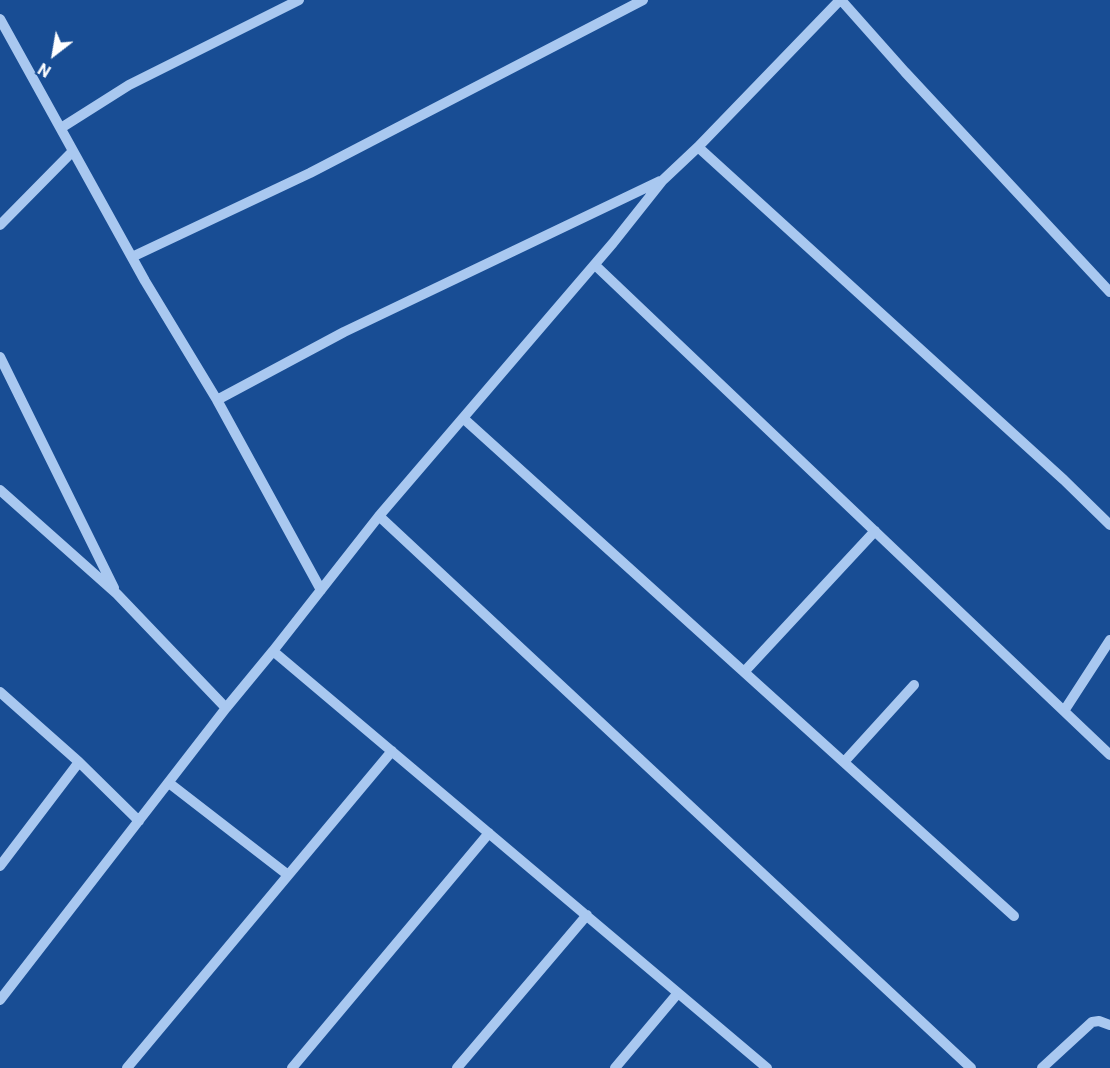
<!DOCTYPE html>
<style>
body{margin:0}
#map{position:relative;width:1110px;height:1068px;overflow:hidden;background:#184d94;font-family:Roboto,sans-serif}
canvas{display:block}
.north{position:absolute;left:24px;top:24px;width:60px;height:60px;-webkit-text-stroke:4px #184d94;paint-order:stroke;rotate:211deg;font-size:16px;font-weight:700;line-height:24px;text-align:center;color:#fff}
.north::after{content:'';display:block;margin:auto;width:21px;height:27px;background:#fff;clip-path:polygon(50% 0,100% 100%,50% 72%,0 100%)}
</style>
<div id="map">
<canvas width="1110" height="1068"></canvas>
<div class="north">N</div>
</div>
<script>
const context = document.querySelector('canvas').getContext('2d');
context.lineJoin = 'round';
function poly(rows) {
  const path = new Path2D();
  for (const r of rows) {
    path.moveTo(r[0], r[1]);
    for (let i = 2; i < r.length; i += 2) path.lineTo(r[i], r[i + 1]);
  }
  return path;
}
function strokePath(path, color, width, dash) {
  context.strokeStyle = color;
  context.lineWidth = width;
  context.lineCap = dash ? 'butt' : 'round';
  context.setLineDash(dash || []);
  context.stroke(path);
}
const minor = poly([
 [841,0,905,72,1110,292],
 [0,19,145,281,217,400,344,332,660,181],
 [61,128,129,85,299,0],
 [698,147,1064,480,1110,525],
 [0,225,73,151],
 [132,257,310,173,643,0],
 [595,265,1110,755],
 [0,357,114,588],
 [217,400,321,590],
 [463,418,1014,916],
 [0,490,117,594,226,708],
 [379,516,971,1068],
 [273,651,767,1068],
 [744,672,875,531],
 [0,692,79,762,139,821],
 [1064,711,1110,640],
 [844,762,914,685],
 [169,783,288,875],
 [0,866,79,762],
 [0,1000,226,708,273,651,379,516,613,243,663,180,698,147,840,0],
 [127,1068,392,751],
 [292,1068,489,833],
 [457,1068,587,915],
 [615,1068,678,993],
 [1042,1068,1092,1022,1099,1021,1110,1025]
]);
strokePath(minor, '#a9c8f0', 10);
</script>
